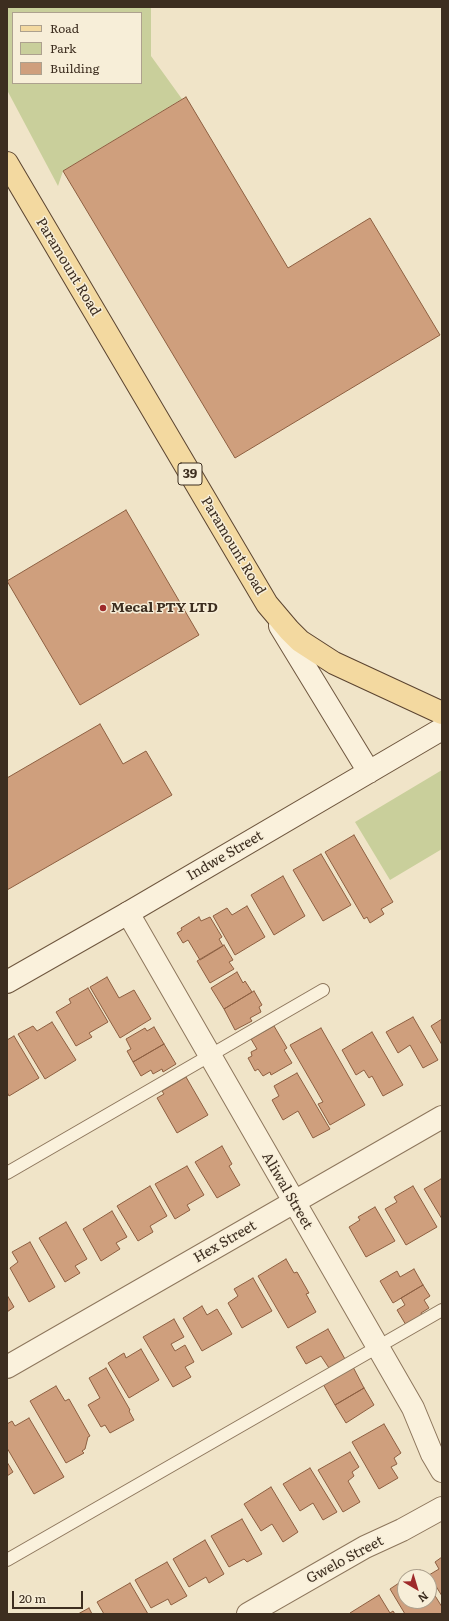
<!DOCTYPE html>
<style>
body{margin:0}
#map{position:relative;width:449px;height:1621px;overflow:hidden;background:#f0e4c8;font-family:Literata,serif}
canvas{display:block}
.frame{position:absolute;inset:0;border:8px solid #3d2e20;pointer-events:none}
.legend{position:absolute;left:12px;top:12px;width:130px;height:72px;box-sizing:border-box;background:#f7eed8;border:1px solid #ada18e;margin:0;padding:5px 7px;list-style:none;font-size:12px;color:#3d2e20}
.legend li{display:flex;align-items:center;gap:8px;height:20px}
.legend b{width:20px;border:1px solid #ada18e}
.north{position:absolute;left:397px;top:1569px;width:40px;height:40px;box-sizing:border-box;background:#f7eed8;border:1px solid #ada18e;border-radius:50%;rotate:142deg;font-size:11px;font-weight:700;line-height:16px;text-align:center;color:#3d2e20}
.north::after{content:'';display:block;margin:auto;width:14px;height:18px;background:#9e2a2b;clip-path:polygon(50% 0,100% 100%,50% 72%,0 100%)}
.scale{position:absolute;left:12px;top:1591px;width:71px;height:18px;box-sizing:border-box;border:2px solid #3d2e20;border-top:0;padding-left:5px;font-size:12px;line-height:14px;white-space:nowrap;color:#3d2e20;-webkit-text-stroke:3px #f7eed8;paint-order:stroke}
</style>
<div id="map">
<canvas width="449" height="1621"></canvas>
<div class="frame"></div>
<ul class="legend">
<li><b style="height:5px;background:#f3d9a0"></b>Road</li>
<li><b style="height:11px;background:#c9cf9b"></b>Park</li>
<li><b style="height:11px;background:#cf9f7d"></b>Building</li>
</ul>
<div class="north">N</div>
<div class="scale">20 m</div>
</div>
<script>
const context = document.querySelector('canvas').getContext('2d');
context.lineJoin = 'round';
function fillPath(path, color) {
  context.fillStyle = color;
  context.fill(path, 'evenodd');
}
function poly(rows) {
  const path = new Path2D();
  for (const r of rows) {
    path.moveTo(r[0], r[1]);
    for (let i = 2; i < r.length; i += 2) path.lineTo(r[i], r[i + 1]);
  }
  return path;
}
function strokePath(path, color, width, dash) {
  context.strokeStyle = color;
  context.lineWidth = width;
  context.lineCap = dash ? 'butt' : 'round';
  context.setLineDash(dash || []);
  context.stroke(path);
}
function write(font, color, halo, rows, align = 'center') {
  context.font = font + ' Literata,serif';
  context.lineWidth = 3;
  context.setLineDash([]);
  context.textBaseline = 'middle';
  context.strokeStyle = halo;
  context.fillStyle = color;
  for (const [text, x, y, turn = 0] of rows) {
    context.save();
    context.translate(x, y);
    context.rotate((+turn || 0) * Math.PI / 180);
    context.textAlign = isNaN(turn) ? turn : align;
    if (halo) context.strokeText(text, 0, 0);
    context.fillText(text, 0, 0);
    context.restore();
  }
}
const green = poly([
 [7,7,151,7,151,56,182,99,63,171,58,186,7,90],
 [13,13,141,13,141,83,13,83],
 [442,770,442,849,390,880,355,822]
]);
const building = poly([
 [186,97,288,268,370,218,440,335,235,458,63,171,186,97],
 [126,510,199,635,80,705,7,581,126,510],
 [100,724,123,764,146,751,172,795,7,890,7,778,100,724],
 [354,835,393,902,381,909,384,914,370,923,367,917,364,919,325,852,354,835],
 [321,854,351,905,323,921,293,870,321,854],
 [283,876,305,916,274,935,251,895,283,876],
 [247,906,265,937,235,955,213,916,227,908,232,915,247,906],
 [199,917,201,921,210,917,222,937,219,939,223,946,200,960,188,940,183,943,177,933,182,930,181,928,199,917],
 [224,945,233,960,229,962,234,969,210,983,197,961,224,945],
 [237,972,243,983,245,981,252,992,224,1009,211,988,237,972],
 [107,977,119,998,134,990,151,1019,120,1038,90,987,107,977],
 [88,988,108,1022,89,1033,92,1037,76,1046,56,1012,71,1003,69,999,88,988],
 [254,991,262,1005,259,1007,261,1012,250,1018,252,1021,235,1030,224,1009,254,991],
 [413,1017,438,1060,423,1068,410,1045,398,1053,386,1032,413,1017],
 [442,1019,442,1045,431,1026,442,1019],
 [52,1022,76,1060,45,1079,18,1034,33,1026,37,1031,52,1022],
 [274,1026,287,1048,284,1050,292,1063,271,1075,270,1072,263,1076,258,1069,255,1071,248,1058,252,1056,251,1052,257,1049,251,1039,274,1026],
 [154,1027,164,1044,133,1062,127,1051,131,1049,126,1039,145,1028,147,1031,154,1027],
 [321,1028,365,1105,330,1125,318,1104,323,1102,290,1045,321,1028],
 [372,1032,403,1085,383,1096,372,1076,369,1078,364,1070,356,1075,342,1050,372,1032],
 [14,1036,39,1078,9,1096,7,1092,7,1040,14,1036],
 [164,1044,176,1064,163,1072,162,1069,153,1074,151,1070,141,1076,133,1062,164,1044],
 [297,1073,330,1129,313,1138,298,1111,283,1120,272,1100,279,1096,274,1086,297,1073],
 [186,1077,208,1115,177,1133,157,1098,164,1094,162,1091,186,1077],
 [222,1146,232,1164,229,1166,240,1185,217,1198,195,1162,222,1146],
 [187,1166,204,1195,187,1205,190,1210,175,1219,155,1184,187,1166],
 [441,1179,442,1180,442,1219,424,1189,441,1179],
 [150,1186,167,1216,150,1226,153,1232,138,1241,117,1206,150,1186],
 [413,1186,437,1227,406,1245,385,1209,397,1202,394,1197,413,1186],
 [375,1207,395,1241,366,1257,349,1227,360,1220,358,1217,375,1207],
 [112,1211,127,1237,116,1243,120,1249,101,1261,83,1229,112,1211],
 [66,1222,87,1259,75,1266,80,1273,65,1282,39,1238,66,1222],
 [30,1242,55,1287,29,1302,10,1268,18,1262,12,1252,30,1242],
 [286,1259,294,1273,297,1272,309,1293,306,1294,316,1312,288,1328,258,1276,286,1259],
 [414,1269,423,1285,393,1303,380,1281,397,1271,400,1277,414,1269],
 [253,1278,272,1311,242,1328,228,1303,238,1296,234,1289,253,1278],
 [423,1285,430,1296,424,1300,429,1308,421,1313,422,1315,406,1325,397,1310,405,1305,401,1298,423,1285],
 [7,1295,14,1307,7,1312,7,1295],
 [202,1306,207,1315,217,1309,232,1334,202,1351,183,1318,202,1306],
 [174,1319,184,1337,171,1344,175,1351,185,1345,194,1362,185,1367,191,1377,173,1387,143,1337,174,1319],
 [328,1329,345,1359,329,1368,321,1356,306,1364,296,1347,328,1329],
 [141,1349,159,1380,129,1398,108,1363,124,1353,126,1358,141,1349],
 [353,1367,364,1388,335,1405,323,1384,353,1367],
 [106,1368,130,1410,129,1411,134,1420,110,1433,105,1425,101,1427,88,1405,100,1398,89,1378,106,1368],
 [56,1386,65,1401,69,1399,90,1436,88,1437,85,1449,82,1451,84,1453,66,1463,30,1401,56,1386],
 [364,1388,374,1405,346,1423,335,1405,364,1388],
 [29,1418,64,1477,34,1494,7,1448,7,1424,12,1421,15,1426,29,1418],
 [384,1424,401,1453,394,1458,397,1464,391,1467,398,1478,379,1489,352,1442,384,1424],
 [350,1452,359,1467,352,1472,354,1476,348,1481,360,1502,343,1512,318,1470,350,1452],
 [7,1462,13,1472,7,1476,7,1462],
 [310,1468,337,1512,323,1520,313,1503,300,1511,283,1484,310,1468],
 [271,1487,298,1532,283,1542,272,1524,261,1531,244,1504,271,1487],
 [242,1519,262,1554,247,1562,244,1559,229,1567,211,1536,242,1519],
 [205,1540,224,1574,209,1583,206,1577,189,1587,173,1559,205,1540],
 [442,1557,442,1596,429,1575,439,1569,435,1562,442,1557],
 [167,1562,187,1596,171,1605,168,1599,151,1608,135,1580,167,1562],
 [420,1570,424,1577,409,1577,420,1570],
 [405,1579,405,1601,429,1601,429,1586,442,1607,442,1614,405,1614,390,1589,405,1579],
 [130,1583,148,1614,104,1614,97,1602,130,1583],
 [379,1595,390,1613,393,1611,395,1614,351,1614,350,1613,379,1595],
 [89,1608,92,1614,78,1614,89,1608]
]);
const lane = poly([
 [7,1173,323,990],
 [7,1560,442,1310]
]);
const street = poly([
 [128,913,413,1408,432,1454,442,1471],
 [7,1367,442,1117],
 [248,1614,365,1547,402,1530,442,1508]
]);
const secondary = poly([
 [280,626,369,772],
 [7,982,128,913,442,729]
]);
const primary = poly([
 [7,163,267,604,289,630,300,641,334,663,442,713]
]);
const markers = [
 [103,608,4,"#9e2a2b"]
];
const shields = [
 [190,474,24]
];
const shieldNames = [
 ["39",190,474]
];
const streetNames = [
 ["Paramount Road",68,267,59],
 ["Paramount Road",233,546,59],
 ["Indwe Street",225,856,-30],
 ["Aliwal Street",287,1191,60],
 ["Hex Street",225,1242,-30],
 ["Gwelo Street",345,1560,-28]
];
const poiNames = [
 ["Mecal PTY LTD",111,608]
];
fillPath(green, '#c9cf9b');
fillPath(building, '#cf9f7d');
strokePath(building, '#8d5f41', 1);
strokePath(lane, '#8d765c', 14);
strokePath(street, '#8d765c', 24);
strokePath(secondary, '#6f573f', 24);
strokePath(primary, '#5b4430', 24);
strokePath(lane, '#faf1dc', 12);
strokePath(street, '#faf1dc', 22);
strokePath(secondary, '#faf1dc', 22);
strokePath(primary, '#f3d9a0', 22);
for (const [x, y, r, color] of markers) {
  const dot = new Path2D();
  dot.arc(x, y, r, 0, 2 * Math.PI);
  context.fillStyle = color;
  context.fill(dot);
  strokePath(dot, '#f7eed8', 1.5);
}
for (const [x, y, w] of shields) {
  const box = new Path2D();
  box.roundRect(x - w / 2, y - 11, w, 22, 3);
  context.fillStyle = '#f7eed8';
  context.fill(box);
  strokePath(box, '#3d2e20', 1);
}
write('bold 13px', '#3d2e20', null, shieldNames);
write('14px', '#3d2e20', '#f7eed8', streetNames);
write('bold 14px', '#3d2e20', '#f7eed8', poiNames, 'left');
</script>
